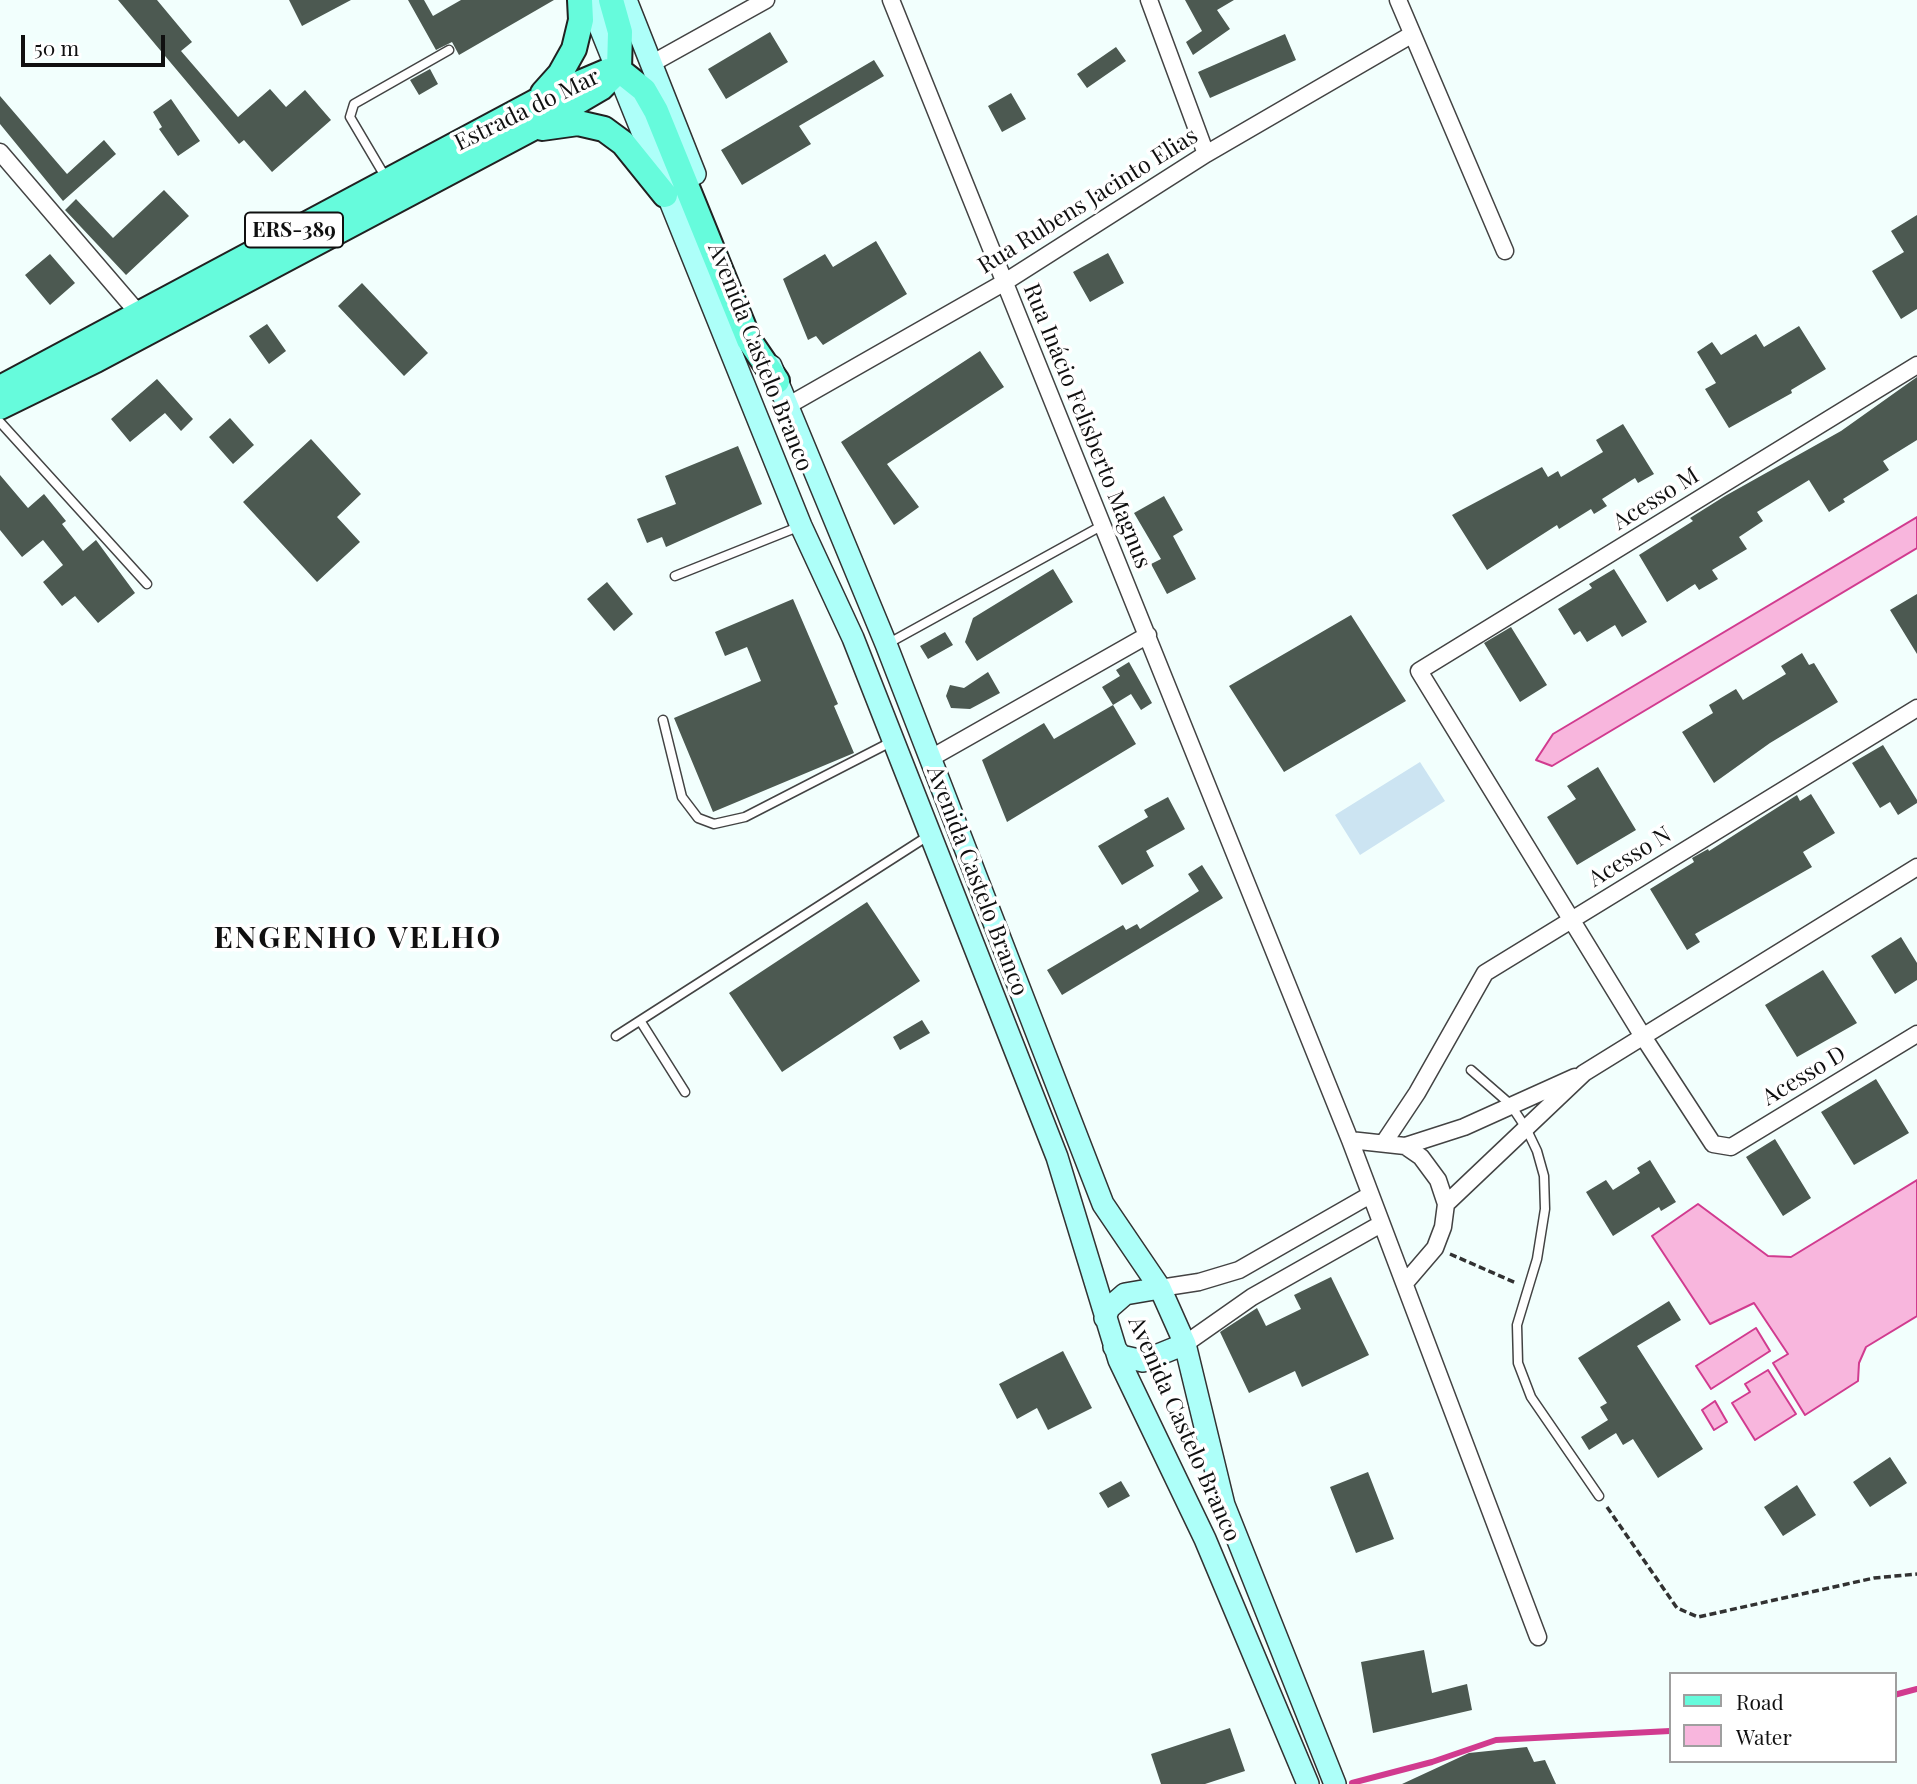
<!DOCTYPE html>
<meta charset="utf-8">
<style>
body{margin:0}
#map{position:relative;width:1917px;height:1784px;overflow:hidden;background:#f2fffd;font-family:"Playfair Display",serif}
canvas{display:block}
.legend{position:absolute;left:1669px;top:1672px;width:228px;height:91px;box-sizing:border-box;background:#fff;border:2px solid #9f9f9f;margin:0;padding:9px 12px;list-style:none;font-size:21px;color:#101010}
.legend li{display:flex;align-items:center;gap:14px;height:35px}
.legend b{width:35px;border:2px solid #9f9f9f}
.scale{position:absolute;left:21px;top:35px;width:144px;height:32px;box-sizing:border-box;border:4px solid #101010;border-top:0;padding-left:9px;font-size:21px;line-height:24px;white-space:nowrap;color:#101010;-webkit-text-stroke:5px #fff;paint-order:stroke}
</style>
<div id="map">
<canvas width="1917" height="1784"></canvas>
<ul class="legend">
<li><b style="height:9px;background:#66fbdc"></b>Road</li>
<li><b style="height:19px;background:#f8b6dd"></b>Water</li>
</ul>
<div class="scale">50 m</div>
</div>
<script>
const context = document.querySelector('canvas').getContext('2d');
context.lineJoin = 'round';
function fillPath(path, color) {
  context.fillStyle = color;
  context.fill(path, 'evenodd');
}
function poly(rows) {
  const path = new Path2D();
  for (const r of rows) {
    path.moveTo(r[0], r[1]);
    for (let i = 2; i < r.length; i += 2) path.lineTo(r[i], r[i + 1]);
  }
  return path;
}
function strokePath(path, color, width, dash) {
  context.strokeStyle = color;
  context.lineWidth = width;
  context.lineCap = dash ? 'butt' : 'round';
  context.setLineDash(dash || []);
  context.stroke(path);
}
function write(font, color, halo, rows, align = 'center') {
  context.font = font + ' "Playfair Display",serif';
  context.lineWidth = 7;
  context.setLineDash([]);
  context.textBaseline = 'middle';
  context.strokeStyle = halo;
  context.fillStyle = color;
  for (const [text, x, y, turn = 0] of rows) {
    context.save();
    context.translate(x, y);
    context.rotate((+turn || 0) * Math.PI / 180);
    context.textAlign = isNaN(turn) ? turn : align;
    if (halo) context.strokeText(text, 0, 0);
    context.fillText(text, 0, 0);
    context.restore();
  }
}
const pitch = poly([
 [1420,762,1445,801,1360,855,1335,815]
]);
const water = poly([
 [1917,517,1917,548,1552,766,1536,760,1553,734,1917,517],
 [1917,1180,1917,1316,1866,1347,1859,1363,1858,1381,1805,1415,1773,1363,1788,1354,1754,1303,1710,1324,1652,1236,1698,1204,1768,1256,1791,1257,1917,1180],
 [1756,1328,1770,1351,1711,1389,1696,1366,1756,1328],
 [1768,1370,1796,1414,1755,1440,1732,1403,1750,1392,1745,1384,1768,1370],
 [1715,1401,1727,1422,1714,1430,1702,1410,1715,1401]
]);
const stream = poly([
 [1894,1695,1917,1689],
 [1352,1783,1432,1762,1496,1740,1670,1731]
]);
const building = poly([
 [118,0,157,0,192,42,181,51,238,117,270,89,286,107,305,90,331,120,272,172,244,140,239,144],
 [289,0,351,0,302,26],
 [408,0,424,0,433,16,461,0,554,0,459,55,452,42,436,50],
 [1185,0,1234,0,1217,10,1230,29,1193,55,1186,42,1202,31],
 [770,32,788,62,726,99,708,69],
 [1285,34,1296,60,1210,98,1198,72],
 [1116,47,1126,61,1087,88,1077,74],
 [874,60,884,76,799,126,811,144,742,185,721,150],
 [430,69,438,84,419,95,410,80],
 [1011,93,1026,119,1002,132,988,106],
 [0,96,67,174,104,140,116,154,63,201,0,124],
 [171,99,200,141,178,156,159,129,162,127,153,112],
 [164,190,189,216,126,275,65,210,76,199,113,238],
 [1917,215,1917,309,1901,319,1872,271,1904,252,1891,231],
 [876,241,907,294,823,345,816,336,808,340,783,279,825,254,833,267],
 [1108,253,1124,283,1090,302,1073,272],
 [50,254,75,283,50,305,25,275],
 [362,283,428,353,404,376,338,306],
 [267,324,286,351,269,364,249,336],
 [1799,326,1826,369,1791,390,1792,393,1729,428,1705,389,1716,383,1697,352,1712,342,1721,355,1756,334,1764,347],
 [980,351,1004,387,887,464,919,507,894,525,841,442],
 [1917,377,1917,440,1883,461,1889,470,1843,499,1845,502,1829,512,1809,480,1757,512,1763,521,1739,537,1747,549,1712,570,1718,579,1699,590,1695,584,1667,602,1639,555,1693,521,1690,518,1725,496,1841,431],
 [157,379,193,419,181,431,165,413,130,442,111,419],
 [230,418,254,445,233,464,209,437],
 [1623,424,1654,474,1638,483,1635,478,1602,499,1607,506,1594,514,1591,509,1559,529,1557,525,1487,570,1452,515,1542,467,1548,477,1558,471,1561,477,1603,452,1596,440],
 [311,439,361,494,337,517,360,542,317,582,243,502],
 [738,446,762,504,666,547,662,537,647,543,637,519,676,504,665,476],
 [0,475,28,508,44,494,66,521,62,524,83,551,96,540,135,593,98,623,75,596,62,606,43,582,63,565,43,540,22,557,0,530],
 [1164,496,1183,530,1173,536,1196,579,1167,594,1151,564,1161,559,1134,513],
 [1053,569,1073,602,977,661,965,642,973,618],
 [1614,569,1647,622,1622,637,1615,625,1587,642,1580,631,1574,635,1558,609,1592,588,1589,584],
 [607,582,633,614,614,631,587,599],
 [1917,594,1917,654,1890,610],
 [793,599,838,704,834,706,854,753,713,812,674,718,761,681,747,647,725,656,715,632],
 [1351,615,1406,701,1284,772,1229,686],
 [1511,627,1547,685,1520,702,1484,643],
 [945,632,953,645,928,659,920,646],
 [1802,653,1809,665,1814,663,1838,702,1770,743,1714,783,1682,732,1713,713,1709,705,1736,689,1743,700,1786,674,1781,666],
 [1129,662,1152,703,1141,710,1131,694,1113,705,1102,687,1120,676,1116,670],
 [988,672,1000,693,970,709,951,708,946,696,950,685,964,688],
 [1113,705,1136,744,1007,822,982,760,1044,723,1054,739],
 [1883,745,1917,800,1917,803,1898,815,1890,802,1880,808,1852,763],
 [1598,767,1636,830,1577,865,1547,817,1576,799,1567,786],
 [1811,794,1835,833,1803,852,1812,867,1695,934,1700,942,1687,950,1650,889,1694,862,1692,858,1708,849,1709,851,1797,795,1800,801],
 [1168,797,1185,829,1146,851,1154,866,1122,885,1098,846,1148,817,1144,810],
 [1202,865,1223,898,1062,995,1047,970,1123,925,1126,930,1137,924,1140,929,1199,891,1188,874],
 [867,902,920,981,782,1072,729,993],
 [1901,937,1917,963,1917,980,1895,994,1871,956],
 [1823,970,1857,1023,1797,1057,1765,1005],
 [922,1020,930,1033,900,1050,893,1037],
 [1876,1079,1909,1133,1854,1165,1821,1112],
 [1775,1139,1811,1198,1783,1216,1746,1157],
 [1650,1160,1676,1202,1661,1211,1659,1207,1613,1236,1586,1192,1606,1180,1613,1190,1640,1173,1637,1168],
 [1331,1277,1369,1355,1302,1387,1295,1371,1249,1393,1220,1332,1257,1308,1266,1326,1301,1309,1294,1295],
 [1669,1301,1681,1320,1637,1346,1703,1449,1658,1478,1633,1439,1623,1445,1616,1433,1589,1450,1581,1437,1608,1420,1600,1407,1607,1403,1578,1358],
 [1063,1351,1092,1408,1048,1430,1037,1408,1017,1419,999,1384],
 [1890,1457,1907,1483,1870,1507,1853,1482],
 [1368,1472,1394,1539,1356,1553,1330,1487],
 [1121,1481,1130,1496,1108,1508,1099,1493],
 [1797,1485,1816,1515,1783,1536,1764,1507],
 [1424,1650,1432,1693,1467,1684,1472,1710,1373,1733,1361,1662],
 [1230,1728,1245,1771,1205,1784,1161,1784,1151,1754],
 [1527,1747,1534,1762,1545,1760,1556,1784,1402,1784,1469,1753]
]);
const path = poly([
 [1450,1254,1516,1283],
 [1607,1507,1677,1608,1698,1617,1874,1578,1917,1574]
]);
const lane = poly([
 [386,178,350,117,354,104,449,50],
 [0,422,147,584],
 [675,576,798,527],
 [889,643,1103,525],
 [663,720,682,797,698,818,714,824,745,817,891,742],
 [641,1022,685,1092],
 [616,1036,928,836],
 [1471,1070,1510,1104,1526,1128,1537,1151,1544,1176,1545,1209,1537,1259,1517,1325,1518,1363,1531,1397,1599,1496]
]);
const street = poly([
 [891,0,1350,1140,1538,1637],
 [1149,0,1206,154],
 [1398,0,1505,251],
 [651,64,766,0],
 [0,152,139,314],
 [1917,365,1419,671,1642,1035,1713,1144,1731,1147,1917,1034],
 [789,405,1005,282,1206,154,1411,35],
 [931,758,1148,635],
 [1350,1140,1405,1146,1421,1157,1438,1180,1446,1204,1443,1227,1435,1248,1405,1283],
 [1385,1141,1417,1093,1485,973,1917,708],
 [1405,1146,1464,1127,1575,1077],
 [1446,1204,1584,1073,1917,867],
 [1160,1288,1199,1282,1239,1270,1370,1195],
 [1185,1344,1252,1297,1381,1224]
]);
const secondary = poly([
 [589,0,801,526,853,638,1057,1157,1119,1360,1205,1539,1308,1784],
 [626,0,695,174],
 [771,366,886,644,1103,1204,1160,1288,1185,1344,1224,1505,1335,1784],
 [1105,1318,1109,1308,1125,1294,1160,1288],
 [1114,1347,1121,1356,1143,1361,1185,1344]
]);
const primary = poly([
 [611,0,620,32,619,70],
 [619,70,644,90,656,111,749,340,777,381],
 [543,93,560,74,574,49,581,20,580,0],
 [542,128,578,123,604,129,623,143,665,195],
 [0,388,535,102,608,71],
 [0,407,96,360,531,129,601,88,619,70]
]);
const shields = [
 [294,230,98]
];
const shieldNames = [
 ["ERS-389",294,230]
];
const streetNames = [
 ["Estrada do Mar",527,110,-26],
 ["Rua Rubens Jacinto Elias",1088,201,-32],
 ["Avenida Castelo Branco",760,357,68],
 ["Rua Inácio Felisberto Magnus",1087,426,68],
 ["Acesso M",1656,499,-32],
 ["Acesso N",1630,857,-32],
 ["Avenida Castelo Branco",977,881,69],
 ["Acesso D",1804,1076,-31],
 ["Avenida Castelo Branco",1184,1429,66]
];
const districtNames = [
 ["ENGENHO VELHO",358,939]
];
fillPath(pitch, '#cce4f2');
fillPath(water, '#f8b6dd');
strokePath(water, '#d13b8f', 2);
strokePath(stream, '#d13b8f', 6);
fillPath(building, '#4c5951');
strokePath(lane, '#434343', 11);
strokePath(street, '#434343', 19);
strokePath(secondary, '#323232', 24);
strokePath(primary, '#212121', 28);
strokePath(path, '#323232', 3.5, [7, 3.5]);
strokePath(lane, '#fff', 8);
strokePath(street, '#fff', 16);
strokePath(secondary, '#adfff9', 21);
strokePath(primary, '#66fbdc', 24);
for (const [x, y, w] of shields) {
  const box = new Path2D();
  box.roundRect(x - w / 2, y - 17.5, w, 35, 5);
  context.fillStyle = '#fff';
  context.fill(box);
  strokePath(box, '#101010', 2);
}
write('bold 21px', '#101010', null, shieldNames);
write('23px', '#101010', '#fff', streetNames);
context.letterSpacing = '2px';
write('bold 30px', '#101010', '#fff', districtNames);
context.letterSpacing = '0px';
</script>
